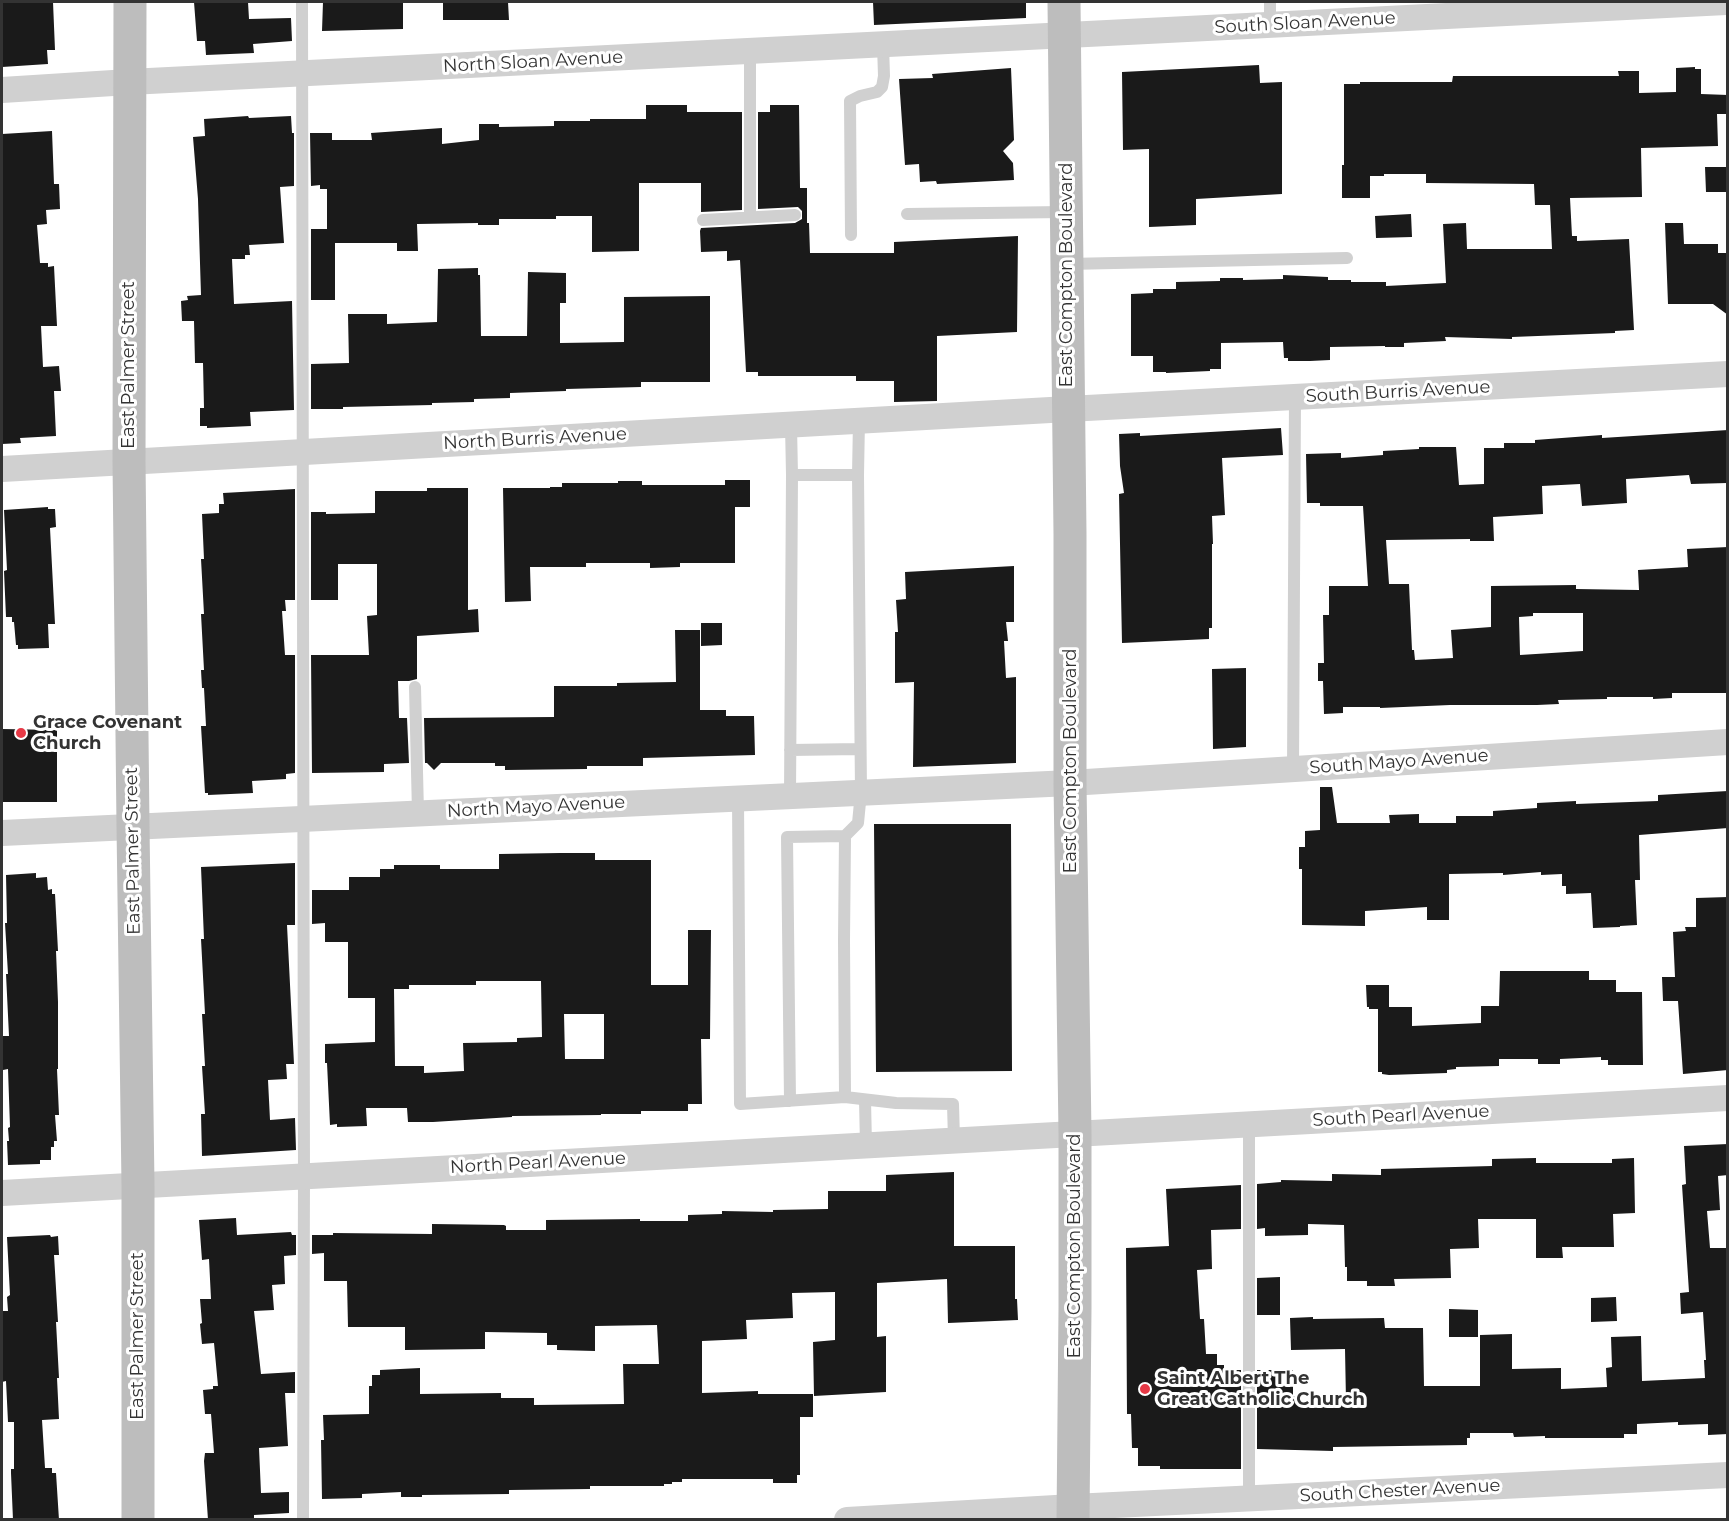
<!DOCTYPE html>
<style>
body{margin:0}
#map{position:relative;width:1729px;height:1521px;overflow:hidden;background:#fff;font-family:Montserrat,sans-serif}
canvas{display:block}
.frame{position:absolute;inset:0;border:3px solid #333;pointer-events:none}
</style>
<div id="map">
<canvas width="1729" height="1521"></canvas>
<div class="frame"></div>
</div>
<script>
const context = document.querySelector('canvas').getContext('2d');
context.lineJoin = 'round';
function fillPath(path, color) {
  context.fillStyle = color;
  context.fill(path, 'evenodd');
}
function poly(rows) {
  const path = new Path2D();
  for (const r of rows) {
    path.moveTo(r[0], r[1]);
    for (let i = 2; i < r.length; i += 2) path.lineTo(r[i], r[i + 1]);
  }
  return path;
}
function strokePath(path, color, width, dash) {
  context.strokeStyle = color;
  context.lineWidth = width;
  context.lineCap = dash ? 'butt' : 'round';
  context.setLineDash(dash || []);
  context.stroke(path);
}
function write(font, color, halo, rows, align = 'center') {
  context.font = font + ' Montserrat,sans-serif';
  context.lineWidth = 6;
  context.setLineDash([]);
  context.textBaseline = 'middle';
  context.strokeStyle = halo;
  context.fillStyle = color;
  for (const [text, x, y, turn = 0] of rows) {
    context.save();
    context.translate(x, y);
    context.rotate((+turn || 0) * Math.PI / 180);
    context.textAlign = isNaN(turn) ? turn : align;
    if (halo) context.strokeText(text, 0, 0);
    context.fillText(text, 0, 0);
    context.restore();
  }
}
const building = poly([
 [2,2,53,2,55,50,47,50,48,64,2,67],
 [194,2,248,2,249,19,291,18,292,41,253,44,254,53,206,55,205,41,197,41],
 [323,2,403,2,403,29,322,31],
 [443,2,508,2,509,20,443,20],
 [873,2,1026,2,1026,18,874,25],
 [1259,65,1260,83,1282,82,1282,194,1196,199,1196,225,1149,227,1149,149,1123,150,1122,72],
 [1695,67,1695,69,1701,69,1701,94,1728,95,1728,114,1717,114,1718,146,1641,148,1642,197,1570,198,1572,236,1577,236,1577,241,1629,239,1634,330,1615,331,1615,333,1512,337,1512,339,1445,337,1446,341,1404,343,1404,347,1385,347,1385,346,1330,347,1330,360,1310,361,1288,361,1288,358,1284,358,1283,342,1221,343,1221,369,1210,369,1210,371,1166,373,1166,372,1153,372,1153,356,1131,356,1131,294,1153,293,1153,289,1176,289,1176,282,1220,281,1220,278,1243,278,1243,280,1283,279,1283,275,1328,277,1328,280,1351,280,1351,282,1386,282,1386,286,1446,283,1443,224,1466,223,1467,249,1552,249,1550,205,1535,205,1534,184,1426,183,1426,174,1384,174,1384,176,1370,176,1370,198,1342,198,1342,165,1344,165,1344,84,1360,84,1360,82,1452,82,1453,76,1619,76,1618,71,1639,71,1639,93,1676,92,1676,68],
 [1011,68,1014,140,1003,151,1013,163,1014,180,937,184,936,181,920,182,919,164,905,165,899,79,933,78,932,74],
 [646,105,687,105,687,112,742,112,742,210,701,212,701,183,639,183,639,251,592,252,592,216,556,216,556,219,499,219,499,225,478,225,478,223,417,224,418,251,397,251,397,243,335,243,335,300,311,300,311,229,327,229,327,189,320,189,320,185,311,186,310,133,332,133,332,140,372,140,371,133,442,128,442,144,479,140,479,124,499,124,499,127,554,126,554,121,590,121,590,119,646,119],
 [770,105,799,105,800,188,807,188,807,223,809,223,810,253,894,253,894,242,1018,236,1017,332,937,336,937,401,894,402,894,381,856,381,856,376,758,376,758,372,746,372,740,260,727,261,727,251,701,252,700,231,701,228,795,223,802,219,802,211,798,207,758,209,758,112,770,112],
 [248,116,249,118,291,116,292,133,294,133,294,186,280,187,284,243,249,245,250,255,245,255,245,259,232,259,234,304,292,301,294,410,250,412,251,426,207,428,207,426,200,426,200,408,204,408,203,363,195,363,194,321,182,321,181,301,188,300,187,296,201,295,198,199,193,137,205,136,204,119],
 [52,131,54,184,59,184,60,209,46,210,47,224,37,225,40,263,48,263,48,267,54,266,57,326,41,326,43,367,59,366,61,391,54,391,56,436,20,438,21,443,2,444,2,134],
 [1705,167,1728,167,1728,192,1706,192],
 [1411,214,1412,237,1376,238,1375,216],
 [1665,223,1683,223,1684,244,1718,244,1718,253,1728,253,1728,315,1713,304,1668,304],
 [478,268,478,275,480,275,481,336,527,336,528,272,566,273,566,303,560,303,560,343,624,342,624,297,710,296,710,382,641,382,641,387,566,389,566,391,510,393,510,398,474,399,474,402,432,403,432,405,343,407,343,409,311,409,311,364,349,363,348,314,387,314,387,324,437,322,438,269],
 [1281,428,1283,455,1222,458,1225,515,1212,516,1213,544,1212,544,1212,628,1209,628,1209,639,1122,643,1119,494,1124,493,1120,466,1119,434,1140,433,1140,436],
 [1728,430,1728,450,1726,451,1727,483,1691,484,1689,475,1626,479,1627,503,1582,506,1580,484,1542,486,1543,514,1493,517,1494,541,1470,541,1470,539,1386,540,1389,584,1409,584,1412,650,1414,650,1415,660,1453,658,1451,630,1491,627,1491,586,1576,585,1576,589,1639,590,1638,570,1688,567,1687,549,1728,547,1728,693,1672,693,1672,698,1653,699,1653,697,1607,697,1607,699,1558,700,1559,704,1537,705,1450,705,1380,708,1380,707,1343,707,1343,713,1324,714,1323,681,1318,681,1318,663,1324,663,1323,615,1329,615,1329,586,1368,586,1363,506,1320,506,1320,503,1307,503,1306,454,1341,453,1341,458,1383,455,1383,451,1419,449,1419,447,1456,447,1459,485,1484,484,1484,448,1504,448,1504,443,1535,443,1535,440,1602,435,1602,438],
 [1533,613,1583,613,1583,651,1520,655,1519,617,1533,616],
 [725,480,750,480,750,507,735,507,735,563,680,563,680,567,650,568,650,563,586,563,586,567,530,567,531,601,505,602,503,488,550,488,550,487,562,487,562,483,618,483,618,481,642,481,642,485,725,485],
 [427,488,468,488,468,610,478,609,479,632,417,636,417,679,409,681,398,681,399,718,407,718,409,763,384,764,384,772,312,773,311,655,369,655,367,616,377,615,377,564,338,564,338,600,311,600,311,512,326,512,326,514,375,513,375,491,427,491],
 [295,489,295,600,285,600,286,611,282,611,285,655,295,655,295,773,286,774,286,779,252,781,253,793,208,795,208,793,205,793,201,726,206,726,204,688,202,688,201,670,204,670,201,614,204,614,201,559,204,559,202,514,219,513,219,504,224,504,223,493],
 [48,507,48,509,55,509,56,527,50,528,55,624,48,624,49,648,18,649,18,645,16,645,14,622,12,622,12,617,6,617,4,571,7,570,4,510],
 [1014,566,1014,622,1006,622,1008,641,1004,641,1006,678,1016,677,1016,763,913,767,914,682,895,683,895,632,898,632,896,600,906,599,905,572],
 [701,623,722,623,722,645,701,646],
 [675,630,700,630,700,710,726,710,726,716,754,716,755,755,643,758,643,766,587,766,587,769,505,770,505,766,495,766,495,763,441,763,434,770,427,763,425,763,424,718,554,717,554,686,617,686,617,683,676,682],
 [1246,668,1246,747,1213,749,1212,669],
 [2,729,57,730,57,802,2,802],
 [1320,787,1332,787,1337,823,1390,823,1389,815,1419,814,1419,823,1456,823,1456,816,1493,816,1493,811,1537,808,1537,803,1576,801,1576,804,1658,801,1658,795,1728,791,1728,828,1639,835,1640,880,1635,880,1637,925,1620,926,1620,927,1593,928,1591,893,1566,894,1566,886,1562,886,1562,874,1541,875,1541,872,1503,875,1503,873,1449,874,1449,920,1427,920,1427,907,1365,911,1365,926,1302,925,1302,869,1299,869,1299,847,1305,847,1305,831,1320,830],
 [874,824,1011,824,1012,1071,876,1072],
 [560,853,595,853,595,860,651,860,651,985,688,985,688,930,711,930,710,1039,701,1039,702,1104,688,1104,688,1111,641,1111,641,1114,601,1114,601,1115,512,1116,512,1117,433,1122,408,1122,407,1108,366,1108,367,1126,337,1127,337,1124,330,1125,327,1063,325,1063,325,1044,375,1042,375,998,348,998,348,942,325,942,325,923,312,924,312,890,349,890,349,877,380,877,380,869,394,869,394,865,440,865,440,869,499,869,499,854],
 [476,981,541,981,542,1037,517,1038,517,1042,463,1043,464,1071,424,1073,424,1066,395,1066,394,989,409,989,409,985,476,985],
 [564,1014,604,1014,604,1059,565,1059],
 [295,863,295,925,287,925,294,1064,286,1064,287,1079,268,1080,270,1120,295,1118,296,1150,202,1156,201,1114,205,1114,202,1066,205,1066,202,1014,205,1014,201,939,204,939,201,867],
 [36,873,36,878,47,877,48,890,52,889,52,894,55,894,58,951,56,951,58,1002,58,1069,57,1069,59,1115,55,1115,57,1141,54,1141,54,1147,51,1147,51,1160,40,1160,40,1164,8,1165,7,1141,9,1141,8,1128,10,1127,8,1069,3,1070,2,1036,9,1036,6,974,8,974,5,923,7,923,6,875],
 [1728,897,1728,1070,1683,1074,1678,1001,1663,1001,1662,977,1675,977,1673,932,1686,931,1685,927,1696,927,1696,898],
 [1500,971,1589,971,1589,980,1616,980,1616,992,1642,992,1643,1065,1608,1065,1608,1060,1601,1060,1601,1057,1560,1059,1560,1064,1538,1064,1538,1059,1499,1059,1499,1066,1456,1067,1456,1069,1447,1070,1447,1073,1389,1075,1382,1074,1382,1072,1378,1072,1378,1009,1369,1009,1369,1007,1367,1007,1366,985,1389,985,1389,1007,1412,1007,1412,1026,1481,1023,1481,1006,1499,1006],
 [1728,1144,1728,1175,1718,1176,1720,1210,1707,1211,1710,1248,1728,1248,1728,1434,1708,1435,1708,1424,1678,1425,1678,1422,1637,1424,1637,1434,1624,1434,1624,1438,1545,1438,1545,1436,1514,1437,1513,1433,1470,1433,1470,1438,1467,1438,1467,1445,1333,1447,1333,1451,1257,1449,1257,1370,1293,1370,1293,1396,1299,1396,1299,1401,1346,1401,1345,1349,1291,1350,1290,1318,1313,1317,1313,1319,1384,1318,1385,1328,1423,1328,1424,1386,1480,1386,1480,1335,1512,1334,1512,1369,1561,1368,1561,1389,1607,1387,1606,1368,1612,1367,1611,1337,1641,1336,1642,1381,1705,1378,1704,1360,1706,1360,1703,1312,1681,1314,1680,1293,1689,1292,1682,1185,1686,1184,1684,1146],
 [1536,1158,1536,1163,1612,1163,1612,1159,1634,1158,1635,1213,1613,1214,1614,1247,1562,1247,1563,1258,1536,1258,1536,1219,1478,1219,1479,1248,1450,1249,1451,1278,1394,1279,1395,1286,1367,1286,1367,1281,1347,1281,1347,1267,1345,1267,1344,1225,1308,1224,1308,1235,1265,1236,1265,1228,1257,1229,1257,1184,1281,1182,1281,1180,1332,1181,1332,1174,1381,1175,1381,1169,1492,1166,1492,1159],
 [954,1172,954,1246,1015,1246,1015,1299,1017,1299,1018,1320,948,1323,947,1279,877,1283,877,1337,886,1336,886,1392,814,1396,813,1342,835,1340,835,1292,792,1293,793,1318,746,1320,747,1339,702,1341,702,1393,758,1391,758,1394,813,1394,813,1417,800,1417,800,1475,797,1475,797,1483,773,1483,773,1479,682,1479,682,1482,672,1482,672,1484,664,1484,664,1486,590,1486,590,1489,509,1490,509,1494,422,1495,422,1497,401,1497,401,1492,362,1494,362,1498,322,1499,321,1440,324,1440,323,1415,369,1414,369,1386,372,1386,372,1375,380,1375,380,1370,420,1368,420,1394,501,1393,501,1398,534,1398,534,1405,624,1404,623,1364,659,1364,657,1325,595,1326,595,1351,557,1350,557,1345,547,1345,547,1333,485,1332,485,1349,405,1350,405,1327,348,1327,347,1281,324,1281,324,1253,312,1254,312,1235,333,1235,333,1233,432,1234,432,1224,504,1225,506,1226,506,1230,546,1230,546,1220,640,1219,640,1221,688,1221,688,1215,722,1214,722,1211,773,1212,773,1210,828,1209,828,1191,886,1191,886,1175],
 [1241,1185,1241,1229,1211,1230,1212,1269,1197,1270,1200,1319,1204,1319,1206,1354,1217,1354,1217,1365,1224,1365,1224,1370,1241,1370,1241,1469,1160,1469,1160,1466,1138,1466,1138,1448,1132,1448,1131,1414,1127,1414,1126,1248,1169,1246,1166,1189],
 [236,1218,237,1235,291,1232,292,1235,296,1235,296,1255,284,1256,285,1284,272,1285,274,1310,254,1311,261,1374,295,1372,295,1393,285,1393,288,1446,259,1448,261,1493,289,1492,289,1513,254,1515,254,1520,208,1520,204,1461,205,1453,214,1453,211,1414,205,1414,203,1390,213,1389,213,1386,218,1386,214,1343,202,1344,200,1324,202,1323,200,1299,211,1299,209,1259,202,1260,199,1220],
 [50,1235,51,1237,58,1236,59,1255,54,1255,58,1322,56,1322,59,1378,57,1378,59,1419,42,1420,45,1468,52,1468,52,1473,56,1473,59,1520,13,1520,11,1473,11,1469,14,1469,14,1422,8,1422,6,1381,2,1382,2,1311,8,1311,7,1297,10,1295,7,1237],
 [1280,1277,1280,1315,1257,1315,1257,1278],
 [1616,1297,1617,1321,1591,1322,1591,1298],
 [1449,1309,1478,1310,1478,1337,1449,1337]
]);
const lane = poly([
 [302,2,304,1176,303,1520],
 [1270,2,1270,25],
 [750,51,750,217],
 [907,214,1064,212],
 [703,220,795,215],
 [851,235,850,101,860,96,877,92,882,87,884,76,883,45],
 [1068,264,1347,258],
 [792,475,858,475,861,792,858,823,845,836],
 [858,475,859,420],
 [415,687,418,813],
 [790,750,860,749],
 [1293,769,1295,397],
 [790,796,792,475,791,425],
 [738,798,740,1104,845,1097,896,1103,953,1104,954,1140],
 [865,1100,866,1145],
 [790,1101,787,837,845,836,844,940,845,1097],
 [1249,1124,1249,1498]
]);
const street = poly([
 [2,90,129,82,1726,2],
 [2,469,1068,409,1728,374],
 [2,833,1070,783,1728,742],
 [2,1193,1728,1098],
 [847,1520,1073,1507,1728,1475]
]);
const secondary = poly([
 [130,2,129,461,133,826,138,1185,138,1520],
 [1064,2,1070,534,1070,783,1075,1133,1075,1308,1073,1520]
]);
const markers = [
 [21,733,6,"#e63946"],
 [1145,1389,6,"#e63946"]
];
const streetNames = [
 ["South Sloan Avenue",1305,23,-3],
 ["North Sloan Avenue",533,62,-3],
 ["East Compton Boulevard",1067,275,-90],
 ["East Palmer Street",129,365,-90],
 ["South Burris Avenue",1398,392,-3],
 ["North Burris Avenue",535,439,-3],
 ["East Compton Boulevard",1071,761,-90],
 ["South Mayo Avenue",1399,762,-4],
 ["North Mayo Avenue",536,807,-3],
 ["East Palmer Street",133,851,-91],
 ["South Pearl Avenue",1401,1116,-3],
 ["North Pearl Avenue",538,1163,-3],
 ["East Compton Boulevard",1075,1246,-90],
 ["East Palmer Street",138,1336,-90],
 ["South Chester Avenue",1400,1491,-3]
];
const poiNames = [
 ["Grace Covenant",33,723],
 ["Church",33,744],
 ["Saint Albert The",1157,1379],
 ["Great Catholic Church",1157,1400]
];
fillPath(building, '#1a1a1a');
strokePath(lane, '#d0d0d0', 12);
strokePath(street, '#d0d0d0', 26);
strokePath(secondary, '#bdbdbd', 33);
for (const [x, y, r, color] of markers) {
  const dot = new Path2D();
  dot.arc(x, y, r, 0, 2 * Math.PI);
  context.fillStyle = color;
  context.fill(dot);
  strokePath(dot, '#fff', 2);
}
write('18px', '#333', '#fff', streetNames);
write('bold 18px', '#333', '#fff', poiNames, 'left');
</script>
